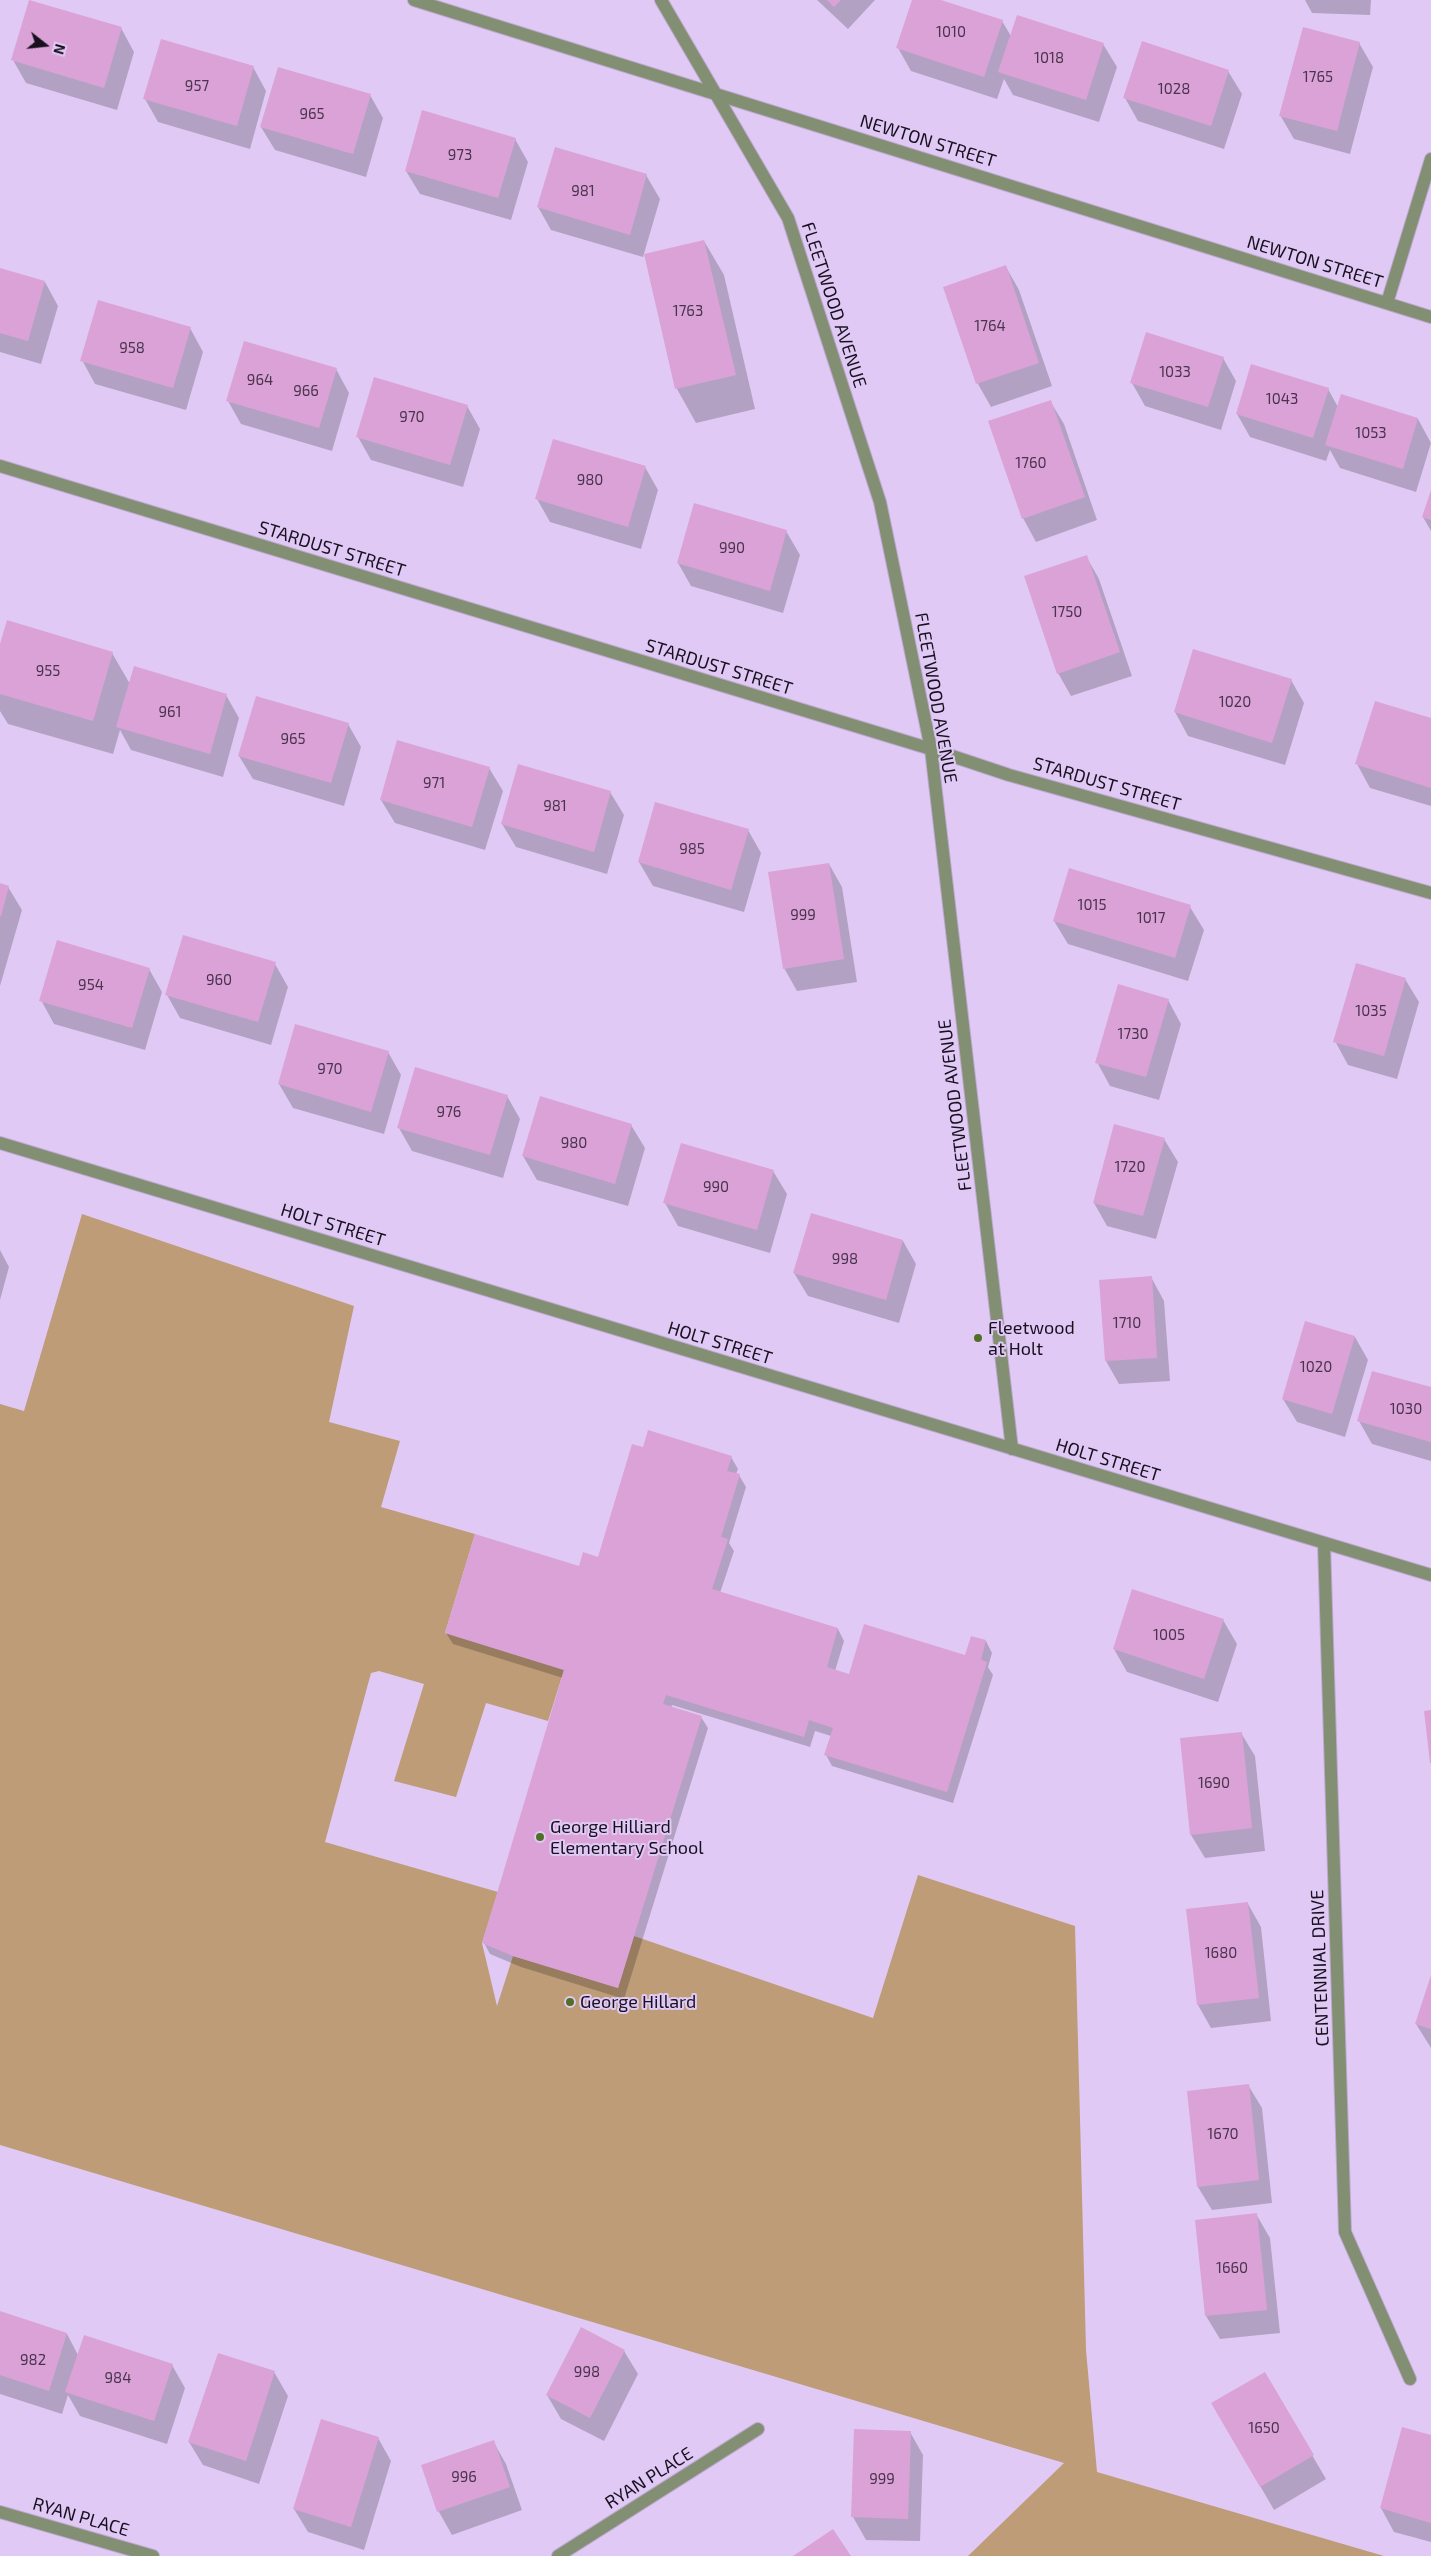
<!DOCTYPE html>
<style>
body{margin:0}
#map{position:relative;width:1431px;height:2556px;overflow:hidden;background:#e0caf5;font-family:"Exo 2",sans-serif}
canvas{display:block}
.north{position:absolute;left:20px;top:20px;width:50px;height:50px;-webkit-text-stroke:4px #e0caf5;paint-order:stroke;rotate:106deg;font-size:14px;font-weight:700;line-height:20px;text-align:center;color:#18101f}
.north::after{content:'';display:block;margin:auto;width:18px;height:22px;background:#18101f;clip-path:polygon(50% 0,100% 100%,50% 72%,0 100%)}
</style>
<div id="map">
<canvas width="1431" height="2556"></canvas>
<div class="north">N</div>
</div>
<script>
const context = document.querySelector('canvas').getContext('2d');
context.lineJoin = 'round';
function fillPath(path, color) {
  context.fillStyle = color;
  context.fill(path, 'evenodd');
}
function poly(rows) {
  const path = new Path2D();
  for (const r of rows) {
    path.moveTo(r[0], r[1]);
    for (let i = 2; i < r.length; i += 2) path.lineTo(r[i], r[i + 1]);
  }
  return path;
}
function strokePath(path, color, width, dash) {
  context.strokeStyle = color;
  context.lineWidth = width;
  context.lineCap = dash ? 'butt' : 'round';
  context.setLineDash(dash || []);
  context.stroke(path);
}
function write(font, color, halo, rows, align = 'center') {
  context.font = font + ' "Exo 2",sans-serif';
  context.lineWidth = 4;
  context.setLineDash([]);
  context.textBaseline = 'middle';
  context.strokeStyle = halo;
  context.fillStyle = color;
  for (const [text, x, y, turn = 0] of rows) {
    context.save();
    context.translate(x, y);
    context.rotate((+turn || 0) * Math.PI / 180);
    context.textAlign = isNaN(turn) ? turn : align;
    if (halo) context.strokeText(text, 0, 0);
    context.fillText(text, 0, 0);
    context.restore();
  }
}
const green = poly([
 [82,1214,354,1306,329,1422,400,1441,381,1507,475,1534,445,1633,564,1670,548,1721,486,1703,456,1797,394,1781,424,1684,379,1671,371,1673,325,1842,498,1892,482,1943,497,2006,513,1956,618,1988,634,1936,873,2018,918,1875,1075,1926,1086,2350,1097,2472,1384,2556,968,2556,1064,2463,0,2145,0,1404,24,1411]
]);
const shadow = poly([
 [817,0,875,0,848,29],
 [913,0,937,0,1002,21,1011,36,1103,44,1117,67,1099,122,1013,95,1004,79,997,99,911,71,898,48],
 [1305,0,1371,0,1370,15,1312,13],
 [121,28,134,52,117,110,26,83,13,60],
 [1359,43,1373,67,1350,154,1294,139,1280,115],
 [253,67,266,91,250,149,158,122,145,99],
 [1228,71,1242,94,1224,149,1138,121,1125,98],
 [370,95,383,118,366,177,275,150,261,127],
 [515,139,528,162,511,220,420,194,406,171],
 [646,175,660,199,643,257,551,230,538,207],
 [704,241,724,275,755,409,696,423,677,389],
 [1006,267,1019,290,1052,386,991,407,978,384,945,288],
 [0,269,45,282,58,306,41,364,0,352],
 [190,328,203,352,186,410,95,384,82,360],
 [1223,358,1236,381,1221,430,1145,406,1132,383],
 [336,369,349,393,332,451,241,424,228,401],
 [1328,389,1338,407,1342,396,1418,419,1431,443,1416,492,1340,468,1330,450,1326,461,1250,437,1237,414],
 [1050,401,1064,424,1097,520,1036,542,1023,518],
 [467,406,480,429,463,487,371,460,358,437],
 [645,467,658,490,641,549,550,522,537,499],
 [1431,493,1431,531,1423,517],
 [786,531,800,555,783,613,691,586,678,563],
 [1086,556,1099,579,1132,676,1071,696,1058,673],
 [0,649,112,653,130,684,226,695,239,718,223,777,131,750,120,730,113,754,8,724,0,711],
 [1291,680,1304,703,1285,765,1188,736,1175,712],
 [1431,719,1431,806,1370,788,1357,764],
 [348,724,361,747,344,806,253,779,239,756],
 [489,768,503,791,485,850,395,823,381,800],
 [610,792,624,815,607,874,516,847,502,824],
 [748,830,761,853,744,912,653,886,639,862],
 [829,864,842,887,857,982,797,991,784,968],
 [0,884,8,887,22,910,0,986],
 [1190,907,1204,930,1188,981,1068,944,1054,921],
 [275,964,288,987,271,1045,180,1018,167,995],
 [149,969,162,992,145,1050,54,1024,41,1000],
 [1405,979,1419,1002,1397,1079,1348,1065,1335,1041],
 [1168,1000,1181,1024,1159,1100,1110,1086,1097,1062],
 [388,1052,401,1075,384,1134,293,1108,279,1084],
 [507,1096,520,1119,503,1178,412,1151,399,1128],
 [631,1125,645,1148,628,1206,537,1180,523,1156],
 [1164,1139,1178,1162,1156,1239,1107,1226,1094,1203],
 [773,1171,787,1194,770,1253,678,1226,665,1203],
 [903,1241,916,1264,899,1323,808,1296,794,1273],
 [0,1250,9,1267,0,1300],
 [1151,1277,1164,1301,1170,1381,1119,1384,1106,1361],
 [1355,1337,1368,1360,1345,1437,1297,1422,1283,1399],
 [1431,1389,1431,1461,1372,1444,1359,1421],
 [731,1457,738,1469,736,1474,739,1475,746,1487,729,1543,734,1551,720,1593,838,1629,844,1641,835,1671,850,1675,966,1657,986,1641,992,1653,988,1667,993,1675,953,1803,832,1766,826,1755,831,1736,815,1731,810,1747,672,1705,671,1708,701,1717,708,1728,624,1999,521,1967,490,1954,484,1943,563,1678,453,1644,446,1633,599,1558],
 [1223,1620,1237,1644,1218,1702,1127,1672,1114,1649],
 [1241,1733,1255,1756,1265,1851,1205,1858,1191,1835],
 [1248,1904,1261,1927,1271,2021,1211,2028,1198,2005],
 [1431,1978,1431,2048,1416,2024],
 [1248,2085,1262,2108,1272,2203,1212,2210,1198,2187],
 [1256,2214,1270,2238,1280,2333,1220,2339,1206,2316,1196,2221],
 [0,2313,67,2334,78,2355,172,2365,185,2388,167,2444,80,2416,68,2395,62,2414,0,2394],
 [624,2351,638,2374,604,2441,561,2419,547,2395],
 [274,2372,288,2396,259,2484,203,2465,189,2442],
 [1264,2373,1326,2479,1274,2510,1213,2404],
 [910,2432,923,2455,920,2541,866,2540,853,2517],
 [1431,2436,1431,2542,1394,2532,1381,2508],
 [378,2438,391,2461,364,2550,308,2532,294,2509],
 [493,2441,506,2464,522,2510,452,2535,439,2512,423,2466]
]);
const building = poly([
 [29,0,122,27,104,88,11,60],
 [827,0,841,0,834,7],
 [912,0,941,0,1003,20,984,77,896,48],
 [1017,15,1104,43,1086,100,998,72],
 [1303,27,1360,42,1337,131,1279,116],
 [161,39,254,66,237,126,143,99],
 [1142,41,1229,70,1211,126,1123,98],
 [278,67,371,94,353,154,260,127],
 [422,110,516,138,498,198,405,171],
 [555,147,647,174,630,235,537,207],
 [704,240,736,375,675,389,644,254],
 [1006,265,1039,363,976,384,943,287],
 [0,268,45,281,28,341,0,333],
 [98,300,191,327,173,388,80,361],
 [1146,332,1224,357,1208,407,1130,383],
 [244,341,337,368,319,428,226,401],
 [1251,364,1329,388,1313,438,1236,414],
 [374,377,468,405,450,465,356,437],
 [1341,394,1418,418,1403,469,1325,445],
 [1051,400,1085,497,1022,519,988,421],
 [553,439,646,466,628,527,535,499],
 [1431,490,1431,520,1422,517],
 [694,503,787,530,770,591,677,563],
 [1087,555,1120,652,1057,674,1024,576],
 [7,620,113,652,93,721,0,694,0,644],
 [1193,649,1292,679,1272,743,1174,712],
 [134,666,227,694,210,754,116,727],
 [256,696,349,723,331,783,238,756],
 [1375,701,1431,718,1431,788,1355,764],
 [397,740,490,767,472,827,380,800],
 [518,764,611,791,594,852,501,824],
 [655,802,749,829,731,890,638,862],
 [829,863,844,959,783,969,768,872],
 [1069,868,1191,905,1175,958,1053,921],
 [0,883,9,886,1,916,0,916],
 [183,935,276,962,258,1022,165,995],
 [57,940,150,968,132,1028,39,1001],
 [1356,963,1406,978,1384,1056,1333,1042],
 [1118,984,1169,999,1146,1077,1095,1063],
 [295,1024,389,1051,371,1112,278,1084],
 [415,1067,508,1095,490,1155,397,1128],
 [540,1096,632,1124,615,1184,522,1156],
 [1114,1124,1165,1138,1143,1216,1093,1203],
 [681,1143,774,1170,757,1230,663,1203],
 [811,1213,903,1240,886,1300,793,1273],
 [1152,1276,1157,1358,1105,1361,1099,1280],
 [1305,1321,1355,1336,1332,1414,1282,1399],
 [1372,1371,1431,1387,1431,1442,1357,1421],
 [648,1430,732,1456,727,1471,740,1474,721,1537,728,1539,712,1589,838,1628,827,1667,849,1674,864,1624,965,1655,971,1636,986,1640,981,1660,987,1662,947,1792,824,1755,833,1728,809,1720,804,1737,666,1695,663,1704,702,1716,618,1988,513,1956,482,1943,564,1670,445,1633,475,1534,579,1566,583,1552,598,1557,632,1444,643,1447],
 [1132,1589,1224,1619,1204,1679,1113,1649],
 [1431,1710,1431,1763,1430,1763,1424,1711],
 [1242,1732,1252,1828,1190,1835,1180,1738],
 [1248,1902,1259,1998,1197,2005,1186,1909],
 [1431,1975,1431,2029,1415,2024],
 [1249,2084,1259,2180,1197,2187,1187,2091],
 [1257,2213,1267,2310,1205,2316,1195,2220],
 [0,2311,67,2333,49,2391,0,2375],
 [581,2327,625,2350,590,2418,546,2395],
 [84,2335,173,2364,154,2421,65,2392],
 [218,2353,275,2371,246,2461,188,2442],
 [1265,2372,1314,2455,1260,2487,1211,2403],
 [321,2419,379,2437,351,2527,293,2509],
 [1402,2427,1431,2435,1431,2523,1380,2508],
 [854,2429,911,2431,908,2519,851,2517],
 [494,2440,510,2487,437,2512,421,2465],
 [833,2529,851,2556,793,2556]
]);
const minor = poly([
 [414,0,1431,317],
 [661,0,788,218,880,502,931,749,1012,1449],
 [1387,303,1431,159],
 [0,466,931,749,1009,775,1431,893],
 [0,1143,1431,1575],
 [1324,1543,1345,2232,1410,2379],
 [0,2512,153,2556],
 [558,2556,758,2429]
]);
const markers = [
 [978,1338,5,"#516f24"],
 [540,1837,5,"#516f24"],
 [570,2002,5,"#516f24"]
];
const numberNames = [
 ["1010",951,32],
 ["1018",1049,58],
 ["1765",1318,77],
 ["957",197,86],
 ["1028",1174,89],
 ["965",312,114],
 ["973",460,155],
 ["981",583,191],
 ["1763",688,311],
 ["1764",990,326],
 ["958",132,348],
 ["1033",1175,372],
 ["964",260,380],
 ["966",306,391],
 ["1043",1282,399],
 ["970",412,417],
 ["1053",1371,433],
 ["1760",1031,463],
 ["980",590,480],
 ["990",732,548],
 ["1750",1067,612],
 ["955",48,671],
 ["1020",1235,702],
 ["961",170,712],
 ["965",293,739],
 ["971",434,783],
 ["981",555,806],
 ["985",692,849],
 ["1015",1092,905],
 ["999",803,915],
 ["1017",1151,918],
 ["960",219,980],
 ["954",91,985],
 ["1035",1371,1011],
 ["1730",1133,1034],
 ["970",330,1069],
 ["976",449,1112],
 ["980",574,1143],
 ["1720",1130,1167],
 ["990",716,1187],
 ["998",845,1259],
 ["1710",1127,1323],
 ["1020",1316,1367],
 ["1030",1406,1409],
 ["1005",1169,1635],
 ["1690",1214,1783],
 ["1680",1221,1953],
 ["1670",1223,2134],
 ["1660",1232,2268],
 ["982",33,2360],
 ["998",587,2372],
 ["984",118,2378],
 ["1650",1264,2428],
 ["996",464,2477],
 ["999",882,2479]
];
const streetNames = [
 ["NEWTON STREET",928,141,17],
 ["NEWTON STREET",1315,262,17],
 ["FLEETWOOD AVENUE",834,305,72],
 ["STARDUST STREET",332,549,17],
 ["STARDUST STREET",719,667,17],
 ["FLEETWOOD AVENUE",936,698,80],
 ["STARDUST STREET",1107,784,16],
 ["FLEETWOOD AVENUE",955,1105,-97],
 ["HOLT STREET",333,1225,17],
 ["HOLT STREET",720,1343,17],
 ["HOLT STREET",1108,1460,17],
 ["CENTENNIAL DRIVE",1320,1968,-92],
 ["RYAN PLACE",649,2478,-32],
 ["RYAN PLACE",81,2517,16]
];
const poiNames = [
 ["Fleetwood",988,1328],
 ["at Holt",988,1349],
 ["George Hilliard",550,1827],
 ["Elementary School",550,1848],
 ["George Hillard",580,2002]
];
fillPath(green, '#be9c77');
fillPath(shadow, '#0003');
fillPath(building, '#dba2d7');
strokePath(minor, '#bca9ce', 14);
strokePath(minor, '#828f73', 12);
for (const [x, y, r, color] of markers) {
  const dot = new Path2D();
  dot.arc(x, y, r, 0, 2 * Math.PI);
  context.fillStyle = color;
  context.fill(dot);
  strokePath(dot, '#e0caf5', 2);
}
write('15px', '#49344d', null, numberNames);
write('18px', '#18101f', '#e0caf5', streetNames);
write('18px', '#18101f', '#e0caf5', poiNames, 'left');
</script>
